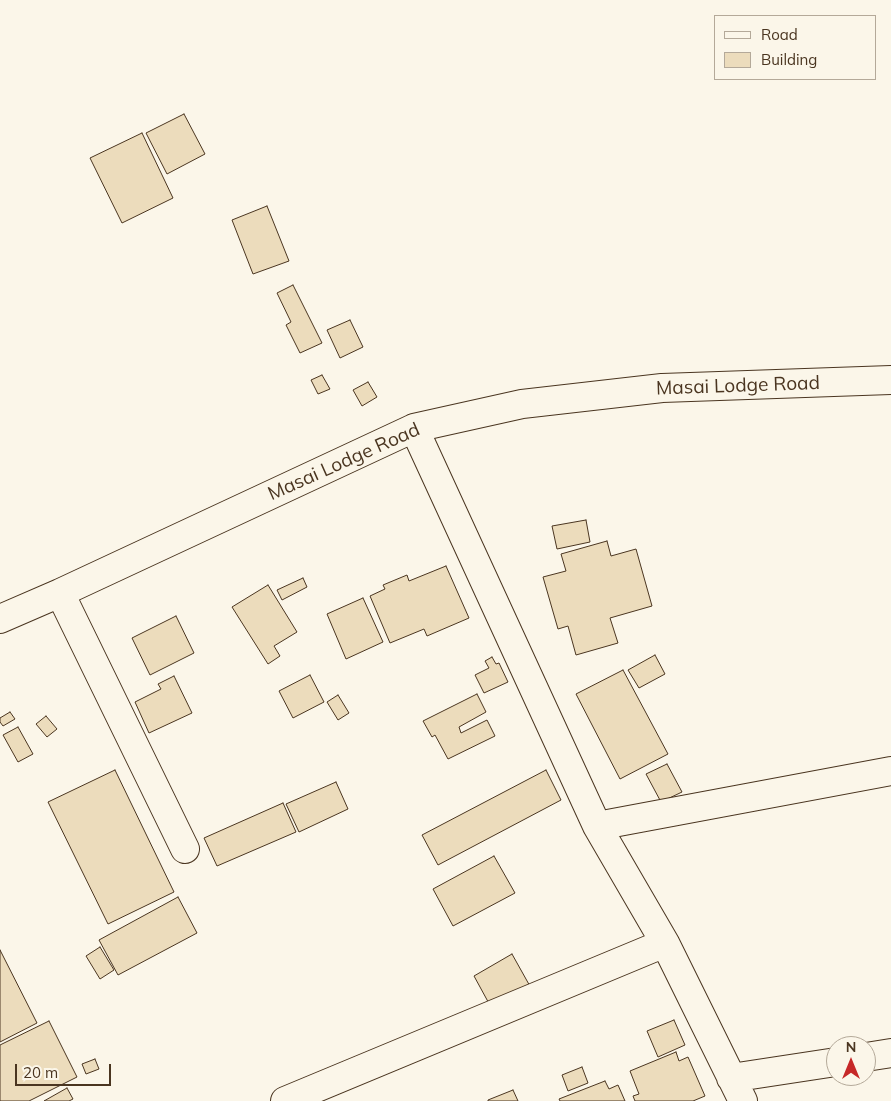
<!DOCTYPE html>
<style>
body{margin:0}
#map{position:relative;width:891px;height:1101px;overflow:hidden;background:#fbf6e9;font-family:Mulish,sans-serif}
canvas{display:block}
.legend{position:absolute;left:714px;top:15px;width:162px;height:65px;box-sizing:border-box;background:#fbf6e9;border:1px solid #b4a999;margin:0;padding:6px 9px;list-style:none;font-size:15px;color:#4a3520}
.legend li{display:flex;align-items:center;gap:10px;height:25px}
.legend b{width:25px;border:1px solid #b4a999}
.north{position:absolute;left:826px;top:1036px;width:50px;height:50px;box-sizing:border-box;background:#fbf6e9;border:1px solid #b4a999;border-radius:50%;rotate:0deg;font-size:14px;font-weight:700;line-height:20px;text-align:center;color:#4a3520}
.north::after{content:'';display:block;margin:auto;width:18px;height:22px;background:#c62828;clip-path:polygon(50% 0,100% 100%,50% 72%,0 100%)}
.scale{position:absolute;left:15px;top:1064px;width:96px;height:22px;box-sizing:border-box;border:2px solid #4a3520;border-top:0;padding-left:6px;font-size:15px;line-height:18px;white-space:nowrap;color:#4a3520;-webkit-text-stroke:4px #fbf6e9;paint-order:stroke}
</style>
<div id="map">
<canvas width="891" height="1101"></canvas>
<ul class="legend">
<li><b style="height:6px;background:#fbf6e9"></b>Road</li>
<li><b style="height:14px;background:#ecdcbc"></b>Building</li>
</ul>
<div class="north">N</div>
<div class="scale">20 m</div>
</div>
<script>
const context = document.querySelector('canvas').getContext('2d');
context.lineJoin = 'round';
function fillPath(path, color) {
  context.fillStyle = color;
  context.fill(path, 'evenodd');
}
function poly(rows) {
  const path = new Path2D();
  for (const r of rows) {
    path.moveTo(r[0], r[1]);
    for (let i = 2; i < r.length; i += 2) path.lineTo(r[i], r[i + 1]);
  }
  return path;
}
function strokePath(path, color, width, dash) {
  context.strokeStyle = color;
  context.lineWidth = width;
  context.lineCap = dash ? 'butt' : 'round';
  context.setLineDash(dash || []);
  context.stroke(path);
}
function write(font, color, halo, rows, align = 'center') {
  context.font = font + ' Mulish,sans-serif';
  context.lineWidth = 4;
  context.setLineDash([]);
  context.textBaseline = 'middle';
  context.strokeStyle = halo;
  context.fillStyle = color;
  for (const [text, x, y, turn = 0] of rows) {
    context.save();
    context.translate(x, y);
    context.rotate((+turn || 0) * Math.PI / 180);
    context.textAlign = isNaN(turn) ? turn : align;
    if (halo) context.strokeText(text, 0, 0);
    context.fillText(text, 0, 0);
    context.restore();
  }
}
const building = poly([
 [184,114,205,154,167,174,146,133,184,114],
 [142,133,173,198,122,223,90,158,142,133],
 [267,206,289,261,253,274,232,220,267,206],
 [293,285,322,343,300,353,286,325,291,322,277,293,293,285],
 [350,320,363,347,340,358,327,330,350,320],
 [322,375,330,389,318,394,311,380,322,375],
 [368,382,377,397,362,406,353,390,368,382],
 [586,520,590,542,557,549,552,526,586,520],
 [607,541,611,556,636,549,652,606,610,618,618,643,576,655,568,626,558,629,543,577,566,571,561,554,607,541],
 [446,566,469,618,427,636,424,629,390,643,370,596,385,589,383,585,407,575,409,581,446,566],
 [303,578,307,587,282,600,277,590,303,578],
 [268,585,297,632,274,646,280,656,268,664,232,607,268,585],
 [363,598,383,642,346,659,327,614,363,598],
 [176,616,194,653,150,675,132,638,176,616],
 [655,655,665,674,639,688,628,670,655,655],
 [492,657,496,664,499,663,508,682,484,693,475,675,489,668,485,661,492,657],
 [623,670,668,754,620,779,576,694,623,670],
 [310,675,324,702,293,718,279,691,310,675],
 [174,676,192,713,149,733,135,702,161,689,158,684,174,676],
 [477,694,486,712,459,727,461,733,487,720,495,736,448,759,435,735,432,737,423,721,477,694],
 [338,695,349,713,338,720,327,702,338,695],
 [10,712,15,719,3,726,0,722,0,718,10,712],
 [46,716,57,729,47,737,36,724,46,716],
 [18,727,33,754,18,762,3,735,18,727],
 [667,764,682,792,661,802,646,774,667,764],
 [115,770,174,892,108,924,48,802,115,770],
 [546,770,561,800,438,865,422,835,546,770],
 [336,782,348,809,299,832,286,804,336,782],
 [283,803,296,832,217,866,204,838,283,803],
 [494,856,515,893,453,926,433,889,494,856],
 [178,897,197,933,118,975,99,940,178,897],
 [100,947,114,970,100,979,86,956,100,947],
 [0,950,37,1023,0,1042,0,950],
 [512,954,531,988,492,1009,474,976,512,954],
 [674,1020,685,1045,658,1057,647,1031,674,1020],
 [49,1021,77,1077,29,1101,0,1101,0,1045,49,1021],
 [676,1052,679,1061,688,1057,705,1096,693,1101,635,1101,633,1096,639,1094,630,1071,676,1052],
 [95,1059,99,1069,86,1074,82,1064,95,1059],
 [582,1067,588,1083,568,1091,562,1075,582,1067],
 [605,1081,609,1089,618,1085,625,1101,560,1101,559,1099,605,1081],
 [67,1088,73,1099,69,1101,44,1101,67,1088],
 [513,1090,518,1101,488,1101,488,1100,513,1090]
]);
const minor = poly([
 [414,428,597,826,665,943,743,1101],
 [60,593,185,849],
 [0,619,60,593,414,428,522,404,662,388,891,380],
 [597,826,891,771],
 [866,1057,891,1053],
 [731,1078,836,1062],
 [285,1101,665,943]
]);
const streetNames = [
 ["Masai Lodge Road",738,386,-2],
 ["Masai Lodge Road",344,462,-24]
];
fillPath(building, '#ecdcbc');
strokePath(building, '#4a3520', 1);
strokePath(minor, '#4a3520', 30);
strokePath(minor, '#fbf6e9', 28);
write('19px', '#4a3520', '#fbf6e9', streetNames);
</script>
